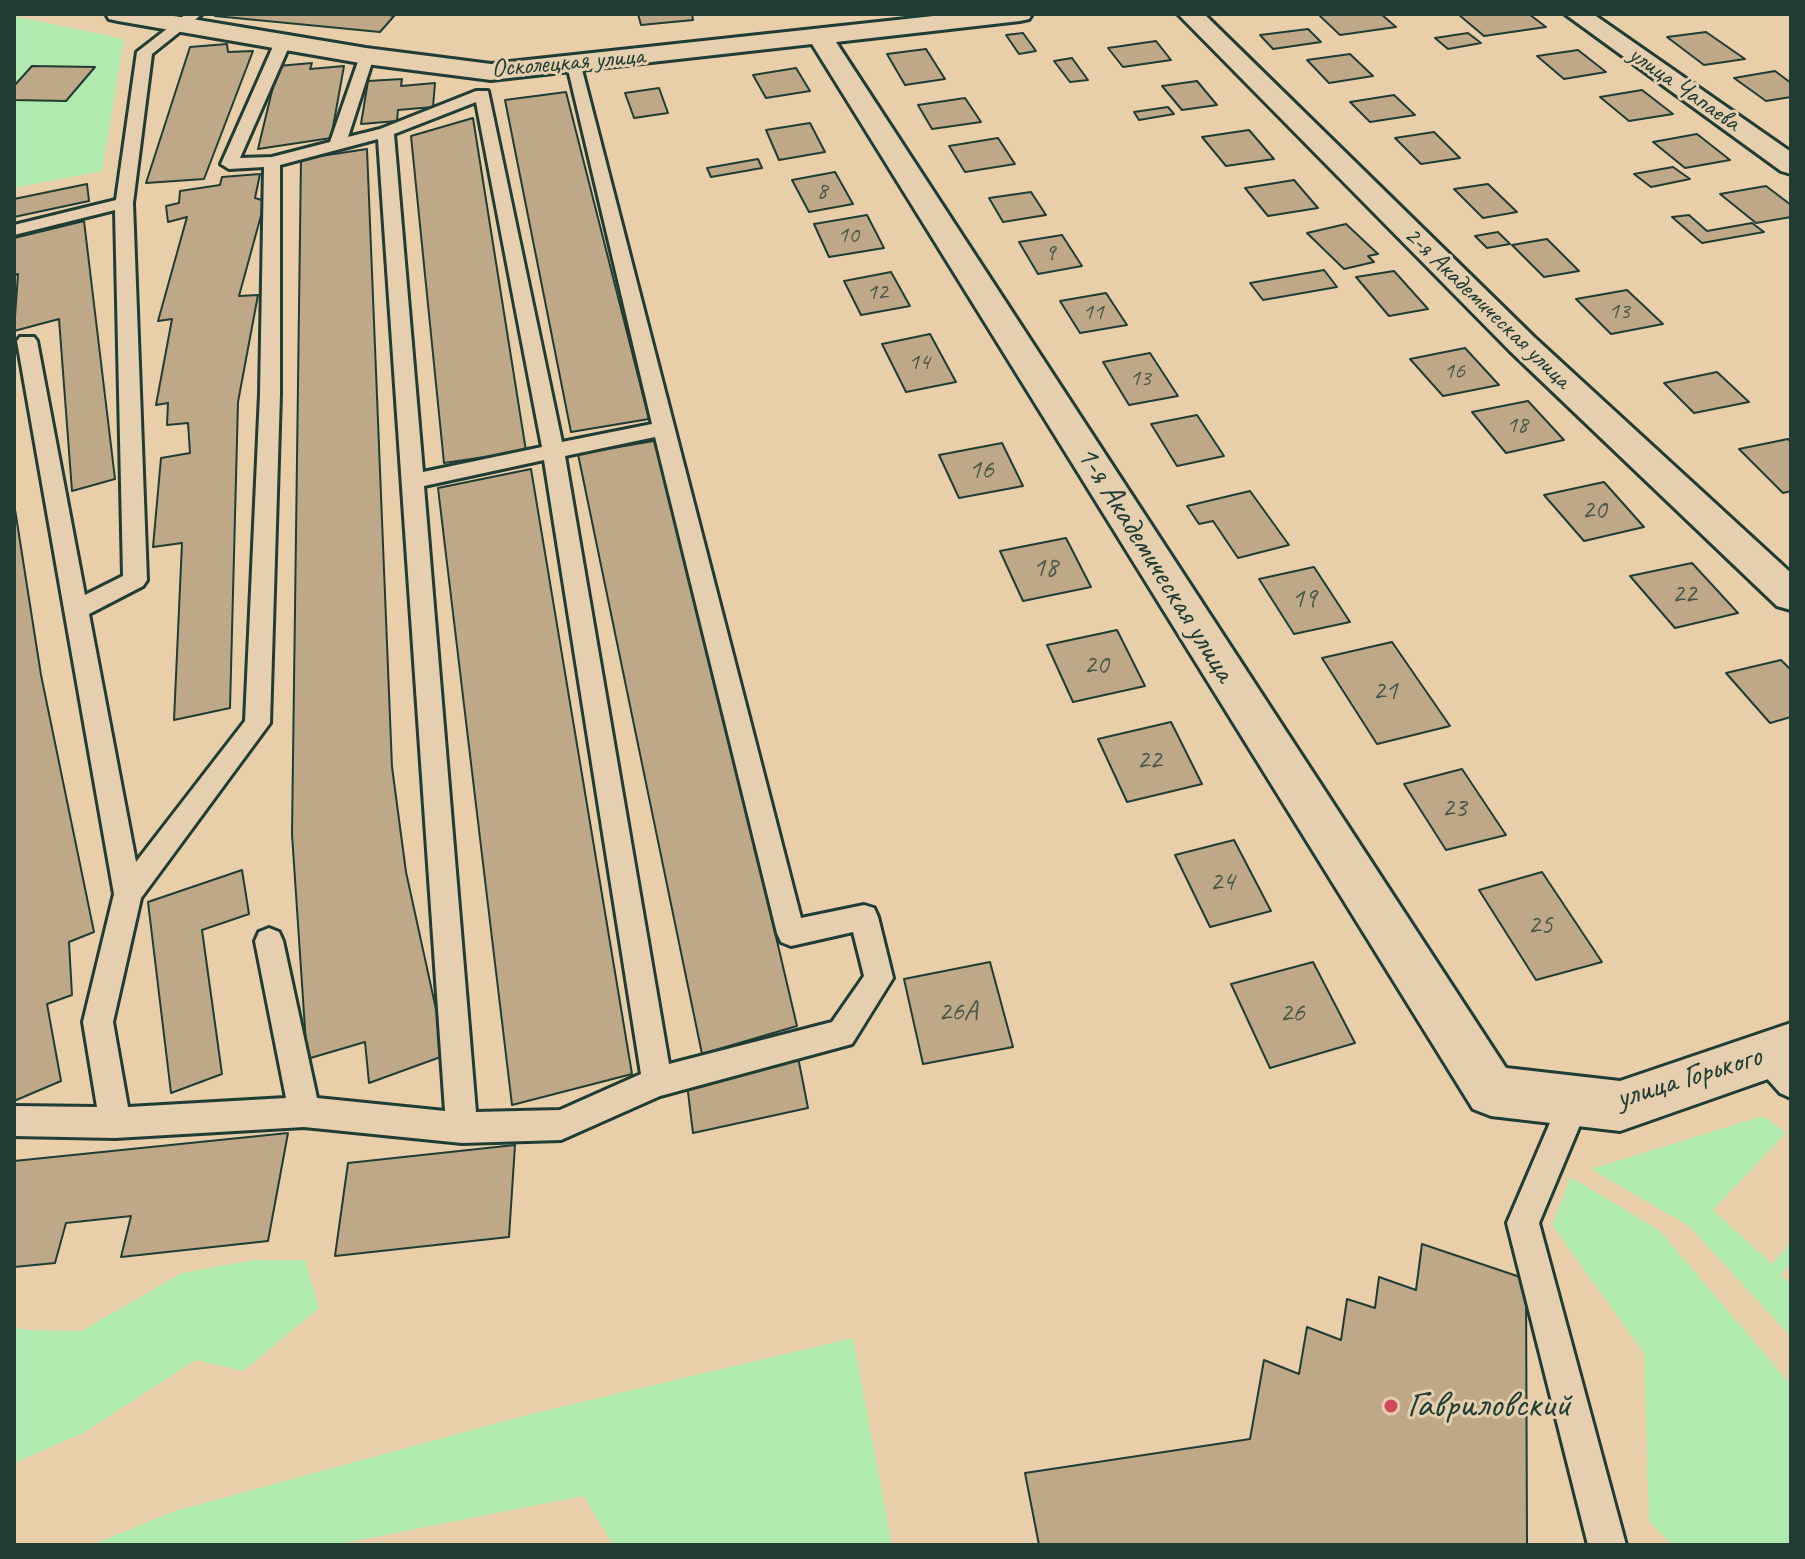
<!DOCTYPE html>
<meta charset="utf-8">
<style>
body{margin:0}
#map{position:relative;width:1805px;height:1559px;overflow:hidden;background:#e9ceaa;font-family:Caveat,sans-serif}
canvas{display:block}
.frame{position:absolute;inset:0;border:16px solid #1f3d34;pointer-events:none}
</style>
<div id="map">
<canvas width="1805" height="1559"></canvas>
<div class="frame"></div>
</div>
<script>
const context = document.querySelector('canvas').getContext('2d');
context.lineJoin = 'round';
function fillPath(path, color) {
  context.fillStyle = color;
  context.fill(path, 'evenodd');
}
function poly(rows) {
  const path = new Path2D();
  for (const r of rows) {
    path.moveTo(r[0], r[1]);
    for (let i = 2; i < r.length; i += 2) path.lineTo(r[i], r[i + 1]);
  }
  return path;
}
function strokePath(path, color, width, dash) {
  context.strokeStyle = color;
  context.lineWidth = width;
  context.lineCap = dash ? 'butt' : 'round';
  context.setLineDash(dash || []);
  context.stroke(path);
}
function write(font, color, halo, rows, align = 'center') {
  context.font = font + ' Caveat,sans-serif';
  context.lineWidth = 6;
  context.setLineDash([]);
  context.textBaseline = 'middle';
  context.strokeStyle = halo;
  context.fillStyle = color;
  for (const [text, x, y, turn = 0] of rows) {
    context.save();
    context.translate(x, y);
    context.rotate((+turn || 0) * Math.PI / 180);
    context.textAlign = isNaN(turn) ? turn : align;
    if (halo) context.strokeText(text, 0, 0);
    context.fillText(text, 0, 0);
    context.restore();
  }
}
const green = poly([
 [14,16,124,39,102,171,14,188],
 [1763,1116,1786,1133,1713,1210,1772,1264,1791,1242,1791,1262,1781,1275,1791,1285,1791,1337,1689,1226,1591,1169],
 [1571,1177,1660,1231,1791,1385,1791,1545,1672,1545,1649,1521,1644,1353,1552,1225],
 [254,1260,305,1260,319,1308,243,1371,196,1360,83,1433,14,1463,14,1327,27,1330,81,1331,182,1273],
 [853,1338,892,1545,613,1545,583,1496,334,1545,91,1545,175,1511,527,1415]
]);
const building = poly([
 [218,14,384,14,394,16,380,32,215,16,218,14],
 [638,14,692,14,693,20,641,25,638,14],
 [1381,14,1396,27,1340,35,1319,15,1381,14],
 [1458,14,1529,14,1546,27,1484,36,1458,14],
 [1308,29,1321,42,1273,49,1260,35,1308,29],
 [1706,32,1745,59,1704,65,1667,37,1706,32],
 [1023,33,1036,51,1019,54,1006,35,1023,33],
 [1468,33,1481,43,1448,49,1435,38,1468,33],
 [1156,41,1171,60,1123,67,1108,48,1156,41],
 [227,44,228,52,253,51,204,179,146,183,190,47,227,44],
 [926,49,945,79,905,85,887,54,926,49],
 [1578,50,1606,72,1564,79,1537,56,1578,50],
 [1350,54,1373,76,1329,83,1307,60,1350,54],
 [1072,58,1088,80,1070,82,1054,61,1072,58],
 [312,63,310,69,344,66,331,138,258,149,278,66,312,63],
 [32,66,95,67,66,101,14,100,14,86,32,66],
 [796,68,810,91,766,98,753,75,796,68],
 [1775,71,1791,83,1791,97,1766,101,1734,78,1775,71],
 [402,79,401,86,435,83,433,107,398,110,397,121,361,124,368,81,402,79],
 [1197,81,1217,105,1182,110,1162,86,1197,81],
 [659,88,668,113,634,118,625,93,659,88],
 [1642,90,1673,114,1629,121,1600,97,1642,90],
 [566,92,649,419,571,432,505,100,566,92],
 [1394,95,1415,115,1370,122,1350,102,1394,95],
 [965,98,981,122,932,129,918,105,965,98],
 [1168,107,1174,114,1139,120,1134,112,1168,107],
 [473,118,526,451,444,463,411,136,473,118],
 [810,123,825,152,779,160,766,130,810,123],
 [1249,130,1274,159,1226,166,1202,137,1249,130],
 [1434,132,1460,158,1421,164,1395,138,1434,132],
 [1697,134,1730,160,1685,168,1653,142,1697,134],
 [998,138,1015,164,965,172,949,146,998,138],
 [367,149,392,767,406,872,446,1055,369,1083,365,1042,307,1059,292,834,301,159,367,149],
 [758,159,762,168,711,177,707,168,758,159],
 [1673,167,1690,179,1651,187,1634,174,1673,167],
 [835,172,853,204,809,212,792,180,835,172],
 [260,174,255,198,265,201,239,296,258,295,238,402,230,708,174,720,182,543,153,547,161,458,190,453,188,423,167,425,168,403,156,405,172,319,158,321,187,217,168,222,166,206,179,203,180,191,220,185,222,177,260,174],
 [1294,180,1318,208,1268,216,1245,188,1294,180],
 [87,184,89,201,14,217,14,199,87,184],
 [1488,184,1517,212,1483,218,1454,189,1488,184],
 [1766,186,1791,205,1791,217,1756,223,1720,194,1766,186],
 [1031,192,1046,215,1003,222,989,198,1031,192],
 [867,215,884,248,829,257,814,224,867,215],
 [1689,215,1707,231,1752,223,1764,232,1702,243,1672,217,1689,215],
 [84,221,115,479,72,491,59,319,14,331,18,274,14,275,14,238,84,221],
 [1346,224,1378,254,1368,256,1374,262,1344,269,1307,233,1346,224],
 [1498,232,1510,244,1487,248,1475,236,1498,232],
 [1062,235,1082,266,1038,274,1019,242,1062,235],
 [1547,239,1579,271,1544,277,1512,245,1547,239],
 [1324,270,1337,287,1263,300,1250,283,1324,270],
 [1394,271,1428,309,1389,316,1356,277,1394,271],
 [891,272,910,306,861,315,844,281,891,272],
 [1627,290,1663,324,1611,334,1576,299,1627,290],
 [1106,293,1127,325,1080,333,1060,301,1106,293],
 [930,334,956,382,906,392,882,344,930,334],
 [1465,348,1499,385,1443,396,1410,359,1465,348],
 [1150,353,1178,396,1129,405,1103,362,1150,353],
 [1717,372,1749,402,1694,413,1664,383,1717,372],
 [1528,401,1564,440,1506,453,1472,412,1528,401],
 [1197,415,1224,456,1177,466,1151,424,1197,415],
 [1788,439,1791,442,1791,491,1783,493,1739,449,1788,439],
 [659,440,797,1026,702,1054,578,454,659,440],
 [1002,443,1023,486,959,498,939,455,1002,443],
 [531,469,632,1074,512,1105,438,488,531,469],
 [1604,482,1644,527,1584,541,1544,495,1604,482],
 [1250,491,1289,545,1238,558,1213,521,1199,524,1187,506,1250,491],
 [14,503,41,675,94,932,69,942,72,995,47,1004,61,1081,14,1101,14,503],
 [1066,538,1091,587,1023,601,1000,551,1066,538],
 [1692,563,1738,613,1675,628,1630,576,1692,563],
 [1314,567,1350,622,1294,634,1259,579,1314,567],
 [1117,630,1145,686,1073,702,1047,645,1117,630],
 [1392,642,1450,726,1377,744,1322,658,1392,642],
 [1781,660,1791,670,1791,717,1770,723,1726,673,1781,660],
 [1171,722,1202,784,1127,802,1098,739,1171,722],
 [1462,769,1506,835,1446,850,1404,784,1462,769],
 [1234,840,1271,911,1210,927,1175,855,1234,840],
 [242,870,249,914,202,930,222,1074,171,1093,148,902,242,870],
 [1542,872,1602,962,1536,980,1479,890,1542,872],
 [990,962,1013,1047,923,1064,904,979,990,962],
 [1313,962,1355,1043,1270,1068,1231,984,1313,962],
 [797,1052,808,1108,693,1133,686,1076,797,1052],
 [288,1133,268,1241,121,1257,131,1216,66,1223,55,1263,14,1267,14,1161,288,1133],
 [515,1145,509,1237,335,1256,348,1163,515,1145],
 [1422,1244,1526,1279,1527,1545,1039,1545,1025,1473,1250,1439,1264,1360,1299,1374,1307,1327,1341,1340,1347,1299,1375,1308,1379,1277,1416,1290,1422,1244]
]);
const lane = poly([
 [186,14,202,14,152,54,133,203,147,580,143,586,89,614,136,862,245,721,260,394,264,167,229,169,221,164,275,42,283,37,291,42,240,158,272,157,330,142,361,53,366,51,374,56,348,137,380,129,476,91,488,91,562,442,652,424,567,65,575,60,580,62,801,918,864,905,874,908,878,917,893,978,852,1044,660,1096,561,1140,462,1143,304,1127,115,1138,14,1136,14,1106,97,1107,83,1022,114,894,17,341,20,337,34,337,37,341,85,595,123,576,115,210,14,235,14,225,116,200,137,52,186,14],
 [476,102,542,447,423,472,394,134,476,102],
 [378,139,445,1111,317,1098,283,941,279,932,269,928,259,932,255,941,286,1098,128,1107,113,1022,141,898,270,723,280,394,280,165,378,139],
 [655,437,777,933,781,942,791,946,853,932,864,976,832,1022,669,1064,565,456,655,437],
 [544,460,641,1074,560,1110,476,1112,424,486,544,460],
 [1766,1041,1777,1045,1791,1061,1791,1098,1780,1093,1755,1065,1751,1055,1755,1045,1766,1041],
 [1575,1086,1586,1090,1590,1101,1539,1223,1626,1545,1588,1545,1507,1223,1564,1090,1575,1086]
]);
const street = poly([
 [106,14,162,14,366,48,491,64,952,14,1032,14,1029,19,1020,21,836,42,1506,1068,1620,1081,1791,1023,1791,1071,1620,1131,1491,1116,1473,1109,812,44,491,80,366,64,118,21,109,19,106,14],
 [1178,14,1204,14,1534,337,1791,573,1791,610,1777,606,1510,351,1178,14],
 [1565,14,1593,14,1791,152,1791,174,1781,171,1565,14]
]);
const markers = [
 [1391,1406,8,"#d1495b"]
];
const farNumbernames = [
 ["8",822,192],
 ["10",848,236],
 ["9",1050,254],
 ["12",877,293],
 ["13",1619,312],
 ["11",1093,313],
 ["14",919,363],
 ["16",1454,372],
 ["13",1140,379],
 ["18",1517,426]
];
const farStreetnames = [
 ["Осколецкая улица",568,63,-5],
 ["улица Чапаева",1684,89,35],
 ["2-я Академическая улица",1487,308,44]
];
const numberNames = [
 ["16",981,471],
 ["20",1594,511],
 ["18",1045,569],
 ["22",1684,595],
 ["19",1304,600],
 ["20",1096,666],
 ["21",1385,692],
 ["22",1149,761],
 ["23",1454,809],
 ["24",1222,883],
 ["25",1540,926],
 ["26А",958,1013],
 ["26",1292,1014]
];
const streetNames = [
 ["1-я Академическая улица",1155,564,58],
 ["улица Горького",1689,1078,-17]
];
const nearPoinames = [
 ["Гавриловский",1407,1406]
];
fillPath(green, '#b1eaae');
fillPath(building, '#bfa887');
strokePath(building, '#1f3d34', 2);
strokePath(lane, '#1f3d34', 6);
strokePath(street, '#1f3d34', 6);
fillPath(lane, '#e5cfae');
fillPath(street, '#e5cfae');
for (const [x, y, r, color] of markers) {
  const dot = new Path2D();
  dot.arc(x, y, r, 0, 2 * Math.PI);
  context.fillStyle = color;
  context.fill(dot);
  strokePath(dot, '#e5cfae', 3);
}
write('24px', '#475849', null, farNumbernames);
write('26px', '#1f3d34', '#e5cfae', farStreetnames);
write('28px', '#475849', null, numberNames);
write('32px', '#1f3d34', '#e5cfae', streetNames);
write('38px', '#1f3d34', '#e5cfae', nearPoinames, 'left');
</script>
